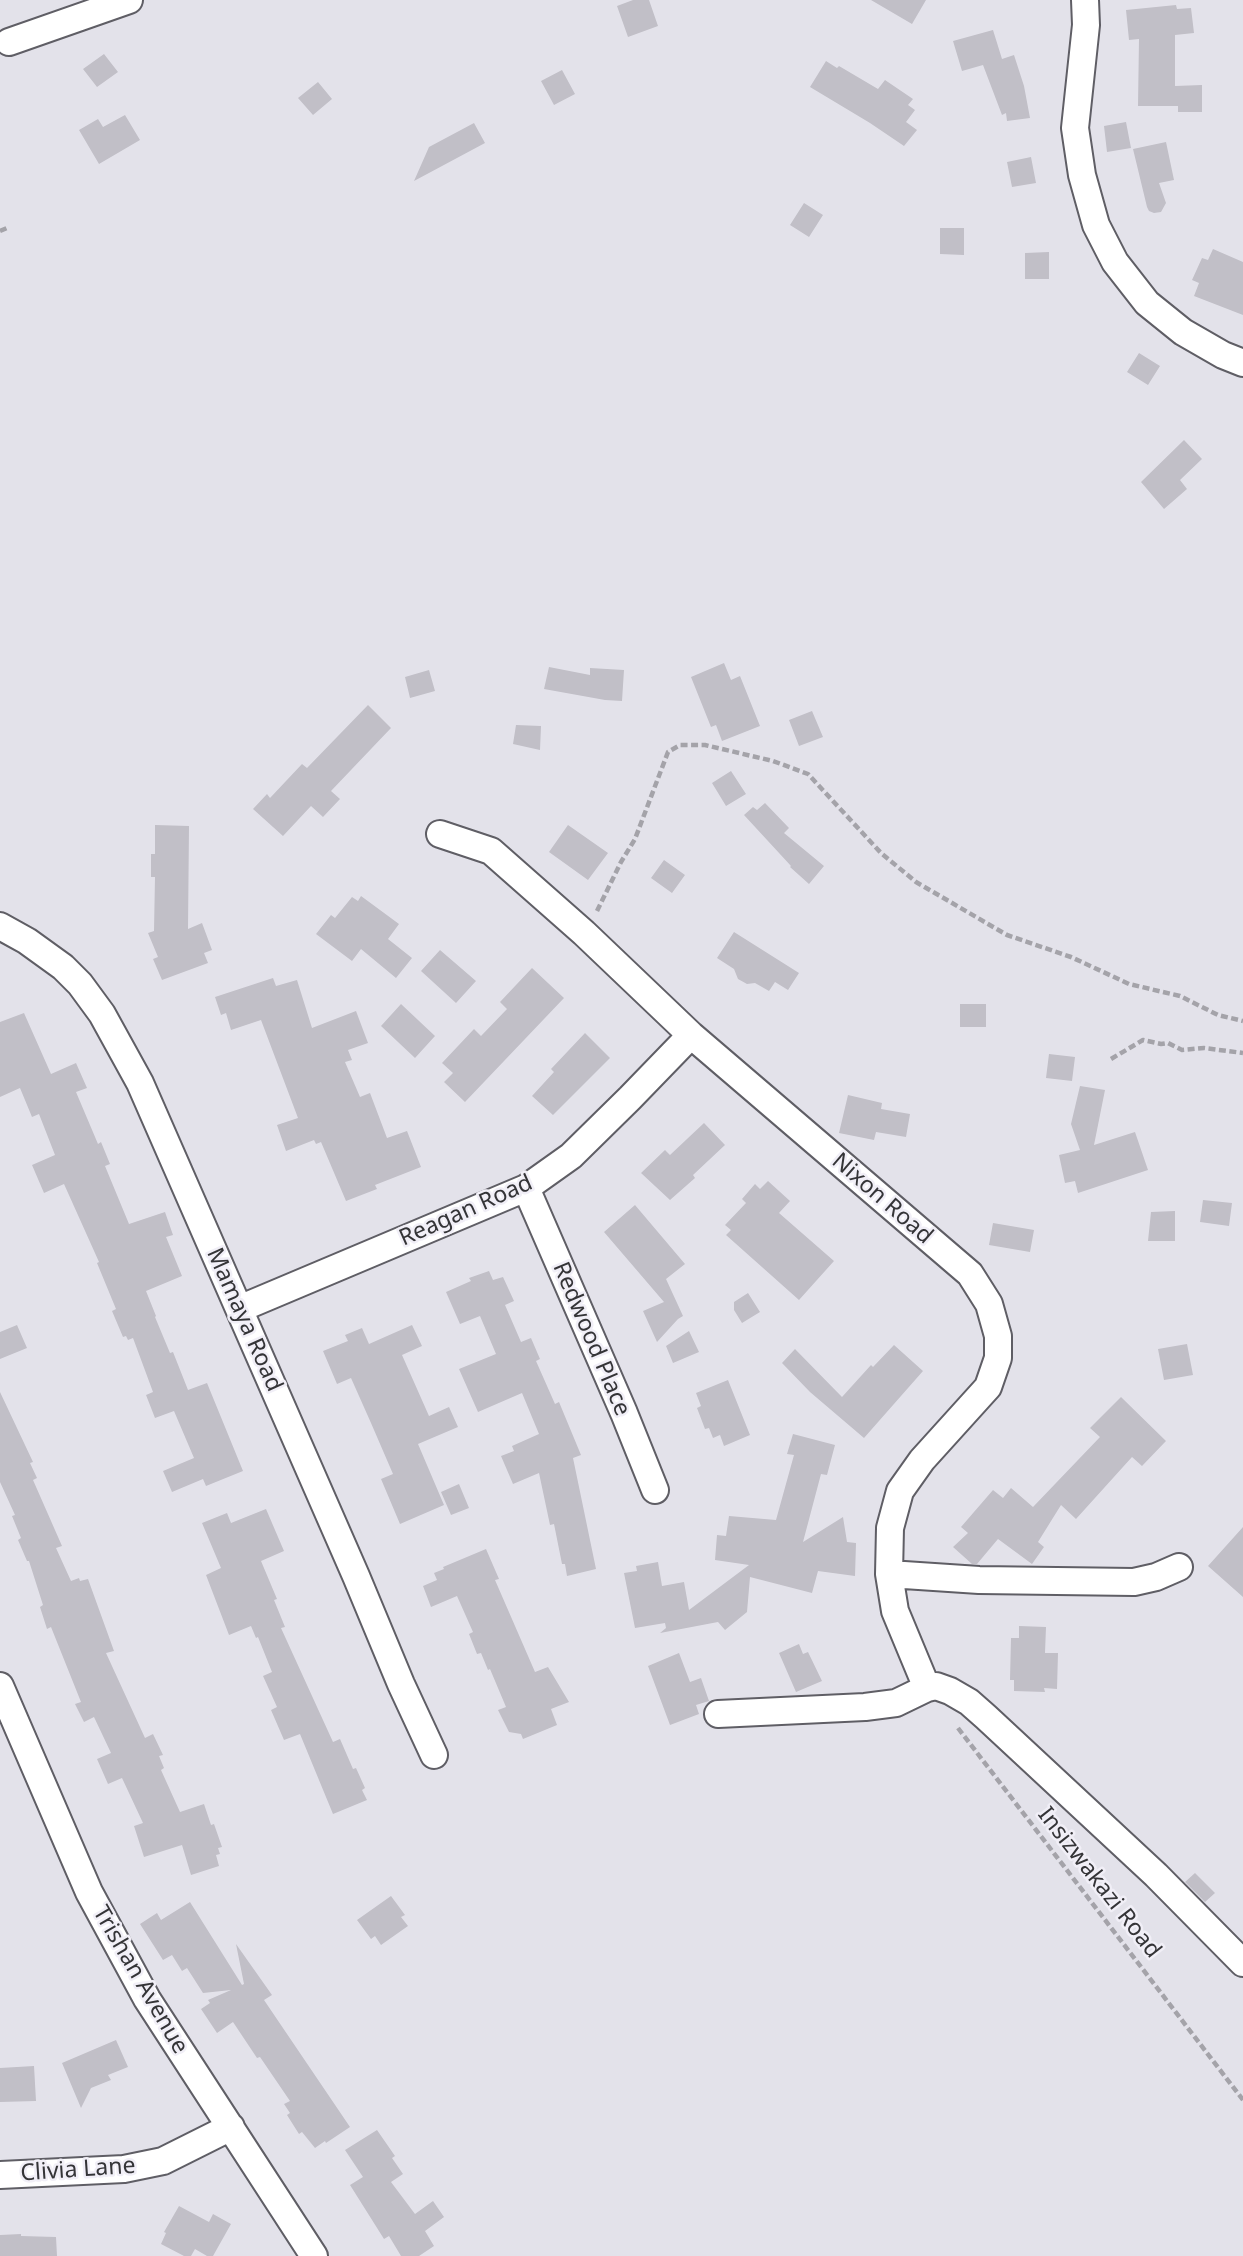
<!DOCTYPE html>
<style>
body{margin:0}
canvas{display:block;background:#e3e2ea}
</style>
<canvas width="1243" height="2256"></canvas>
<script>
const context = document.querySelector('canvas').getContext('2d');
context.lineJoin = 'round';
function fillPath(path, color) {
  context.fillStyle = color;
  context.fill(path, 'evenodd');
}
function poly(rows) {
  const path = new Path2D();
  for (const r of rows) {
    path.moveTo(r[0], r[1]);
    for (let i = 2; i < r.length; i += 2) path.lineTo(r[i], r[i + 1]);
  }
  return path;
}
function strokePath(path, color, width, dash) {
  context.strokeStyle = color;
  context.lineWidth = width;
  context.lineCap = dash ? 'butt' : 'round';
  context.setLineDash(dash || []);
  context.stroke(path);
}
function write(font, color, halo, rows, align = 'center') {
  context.font = font + ' "Noto Sans",sans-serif';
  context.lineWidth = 5;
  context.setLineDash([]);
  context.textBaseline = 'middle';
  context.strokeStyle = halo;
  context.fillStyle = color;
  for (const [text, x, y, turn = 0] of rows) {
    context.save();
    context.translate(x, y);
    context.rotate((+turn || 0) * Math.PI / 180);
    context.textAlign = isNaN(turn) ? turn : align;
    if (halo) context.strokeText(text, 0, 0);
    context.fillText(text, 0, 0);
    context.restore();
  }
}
const building = poly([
 [633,0,649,0,658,26,628,37,617,6],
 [871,0,926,0,912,24],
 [1176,5,1177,9,1191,8,1194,33,1175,35,1175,86,1202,85,1202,112,1178,112,1178,106,1138,106,1139,39,1129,40,1126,10],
 [993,30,1002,59,1014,55,1024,86,1030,118,1007,121,1006,113,1002,115,983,65,962,71,953,41],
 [104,54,118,72,97,87,83,69],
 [826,61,837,68,839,66,878,89,885,80,913,99,908,105,915,110,906,122,917,130,904,146,870,123,810,87],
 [562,70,575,94,554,105,541,81],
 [318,82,332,99,313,115,298,98],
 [125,115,140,140,99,164,79,130,98,119,103,127],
 [1126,122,1131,148,1107,152,1104,126],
 [474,123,485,143,414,181,429,147],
 [1166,142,1174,180,1159,183,1166,203,1161,212,1154,213,1149,211,1147,207,1133,149],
 [1031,157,1036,183,1012,187,1007,162],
 [804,203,823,215,809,237,790,225],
 [940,228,964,228,964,255,940,254],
 [1213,249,1243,262,1243,315,1194,296,1199,283,1192,280,1202,258,1208,260],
 [1049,252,1049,279,1025,279,1025,253],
 [1139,353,1160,366,1148,385,1127,372],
 [1184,440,1202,459,1180,480,1187,489,1164,509,1141,482],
 [724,663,731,680,740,676,760,726,722,741,716,725,711,727,691,677],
 [549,667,590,675,590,668,624,670,622,701,605,700,544,689],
 [429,670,435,691,410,698,405,677],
 [368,705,391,728,331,791,340,799,323,817,311,806,283,836,253,809,267,794,270,798,302,764,307,768],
 [812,711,823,737,799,746,789,720],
 [516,725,541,726,540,750,513,744],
 [731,771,746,794,726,806,712,783],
 [765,803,789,828,784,833,824,866,809,884,790,867,791,866,744,815,753,807,757,810],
 [155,825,189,826,188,929,202,923,212,950,204,953,208,963,162,980,153,959,158,957,148,933,154,931,155,877,151,877,151,854,155,854],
 [568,825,608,853,588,880,549,852],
 [664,860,685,875,672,893,651,878],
 [361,896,399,924,388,939,412,958,396,978,361,949,352,961,316,934,331,915,335,918,352,897,358,901],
 [734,932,799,973,788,990,775,982,769,991,755,983,747,984,738,979,734,969,717,958],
 [440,950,476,981,456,1003,421,971],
 [532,968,564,998,465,1102,444,1082,453,1073,442,1063,474,1029,481,1036,507,1009,500,1002],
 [273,978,276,986,297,980,312,1028,356,1011,368,1043,348,1050,352,1060,345,1062,360,1097,370,1093,387,1138,407,1131,421,1167,375,1185,377,1189,346,1201,321,1142,316,1144,314,1140,286,1151,277,1125,298,1118,261,1020,231,1030,226,1013,221,1015,215,997],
 [401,1004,435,1036,415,1058,381,1026],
 [960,1004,986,1004,986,1027,960,1027],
 [24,1013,51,1074,76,1063,87,1088,76,1092,98,1144,101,1142,110,1164,105,1166,129,1224,165,1212,173,1235,166,1237,182,1276,146,1291,156,1316,155,1317,170,1353,173,1352,188,1390,207,1383,243,1471,206,1486,203,1479,172,1492,163,1471,194,1458,174,1411,155,1418,146,1395,153,1392,133,1338,128,1340,126,1336,123,1337,112,1311,116,1309,97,1263,99,1262,64,1184,44,1193,32,1165,55,1155,39,1114,32,1117,20,1088,0,1097,0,1022],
 [585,1033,610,1058,553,1115,532,1096,554,1072,551,1069],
 [1049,1054,1075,1057,1072,1081,1046,1078],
 [1080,1086,1105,1090,1094,1145,1135,1132,1148,1170,1078,1193,1075,1181,1065,1183,1059,1155,1080,1150,1071,1124],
 [848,1095,882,1103,881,1109,910,1114,906,1137,876,1132,874,1140,839,1133],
 [704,1123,725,1145,693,1175,695,1178,670,1200,641,1173,665,1150,670,1155],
 [768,1181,790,1201,779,1213,834,1261,799,1300,726,1235,731,1230,725,1225,746,1203,742,1199,755,1184,760,1189],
 [1203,1200,1232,1203,1229,1226,1200,1222],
 [635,1205,685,1264,666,1279,683,1316,678,1319,657,1342,643,1311,664,1302,604,1232],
 [1175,1211,1175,1241,1148,1241,1151,1212],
 [993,1223,1034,1230,1030,1252,989,1245],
 [489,1271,493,1280,503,1277,514,1301,505,1305,521,1342,531,1338,540,1359,536,1361,555,1404,559,1402,581,1455,573,1458,596,1569,567,1576,565,1564,562,1564,554,1524,550,1525,539,1473,513,1484,501,1456,514,1451,512,1446,539,1434,522,1393,478,1412,459,1369,496,1354,480,1316,460,1324,446,1292,471,1281,469,1278],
 [748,1293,760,1312,742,1323,734,1310,734,1302],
 [17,1325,27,1348,0,1359,0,1332],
 [412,1325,422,1346,402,1355,429,1416,449,1407,458,1427,418,1444,444,1505,400,1524,381,1479,393,1474,371,1423,351,1378,337,1384,323,1351,348,1341,345,1335,362,1328,369,1344],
 [689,1331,699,1352,673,1363,666,1346],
 [1187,1344,1193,1375,1164,1380,1158,1349],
 [894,1345,923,1371,864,1438,810,1392,782,1363,795,1349,842,1397,871,1365,873,1367],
 [728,1380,750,1435,724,1446,720,1435,713,1438,709,1428,705,1429,697,1408,701,1406,696,1393],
 [0,1392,33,1462,30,1463,37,1478,33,1480,62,1546,56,1548,71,1581,79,1578,80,1581,88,1579,114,1651,106,1653,145,1738,153,1734,163,1755,159,1756,164,1768,161,1770,180,1812,204,1804,211,1825,214,1824,222,1847,218,1848,220,1854,216,1855,219,1866,191,1875,182,1845,144,1857,134,1826,143,1823,122,1778,108,1784,97,1759,111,1753,94,1717,84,1722,75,1704,81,1702,51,1627,47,1629,40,1607,43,1605,29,1561,27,1561,18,1540,21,1538,12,1516,15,1515,0,1482],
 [1121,1397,1166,1441,1142,1466,1132,1457,1076,1519,1061,1505,1038,1542,1044,1547,1032,1564,998,1539,977,1564,972,1564,953,1547,968,1533,961,1527,993,1490,1003,1498,1011,1488,1033,1507,1100,1437,1090,1428],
 [793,1434,835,1445,827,1475,821,1474,803,1542,843,1517,847,1542,856,1543,855,1576,818,1571,812,1593,750,1577,747,1612,725,1630,718,1622,660,1633,666,1628,665,1623,635,1628,624,1573,637,1571,636,1566,658,1562,662,1586,684,1582,689,1610,749,1565,715,1560,717,1535,726,1536,729,1516,776,1520,794,1455,787,1454],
 [459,1484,469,1508,451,1515,441,1492],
 [266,1509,284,1551,261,1561,277,1599,274,1600,285,1627,281,1628,333,1742,340,1739,353,1769,356,1768,365,1788,362,1790,367,1800,333,1814,300,1734,284,1740,271,1710,277,1707,263,1676,272,1672,258,1637,256,1638,251,1626,229,1635,206,1575,221,1568,202,1523,227,1513,231,1523],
 [1243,1527,1243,1597,1208,1566],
 [486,1549,499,1579,495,1580,535,1672,548,1667,569,1702,551,1709,557,1725,523,1739,521,1734,509,1732,498,1710,506,1707,490,1669,488,1670,481,1653,477,1654,469,1634,473,1632,457,1596,431,1607,423,1586,437,1580,434,1573,444,1569,443,1567],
 [1019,1626,1046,1627,1045,1653,1058,1653,1057,1689,1044,1688,1045,1692,1014,1691,1014,1680,1010,1680,1011,1638,1019,1638],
 [799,1644,803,1654,808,1652,822,1681,796,1692,779,1653],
 [679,1653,690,1682,701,1678,709,1701,696,1705,699,1714,670,1725,648,1666],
 [1195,1873,1215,1893,1205,1902,1185,1882],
 [391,1896,405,1915,401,1917,408,1926,381,1945,375,1936,371,1939,357,1920],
 [190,1902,242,1985,244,1984,236,1944,272,1995,264,2000,350,2127,326,2143,325,2141,315,2148,302,2132,299,2134,287,2115,290,2113,284,2104,290,2101,260,2057,257,2058,233,2022,217,2033,201,2009,210,2003,208,2000,231,1990,203,1993,187,1968,182,1971,172,1955,163,1960,140,1924,157,1913,161,1920],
 [116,2040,128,2067,108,2075,111,2080,91,2088,81,2108,62,2063],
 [34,2066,36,2101,0,2102,0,2068],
 [377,2130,395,2156,392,2158,403,2174,391,2182,415,2214,433,2201,444,2217,425,2231,434,2246,419,2256,401,2256,389,2236,384,2239,350,2185,363,2177,345,2150],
 [179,2206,209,2222,213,2214,231,2224,213,2256,207,2256,195,2249,191,2256,184,2256,161,2244,166,2233,164,2232],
 [21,2234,21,2236,56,2237,57,2256,0,2256,0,2235]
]);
const path = poly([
 [0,231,7,228],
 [597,911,621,862,635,839,668,752,680,745,705,745,773,761,808,774,881,853,916,882,1007,935,1071,957,1129,984,1180,996,1218,1015,1243,1021],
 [1111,1059,1143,1040,1161,1044,1168,1043,1182,1050,1204,1048,1243,1053],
 [958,1728,1243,2100]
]);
const minor = poly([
 [1085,0,1086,25,1075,128,1082,175,1096,225,1115,262,1147,303,1183,332,1223,355,1243,363],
 [9,42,129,0],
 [440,834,491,851,584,933,691,1035,970,1274,989,1304,998,1336,998,1358,988,1387,922,1460,900,1491,890,1528,889,1574,895,1611,927,1688],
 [0,926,27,941,63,967,80,984,102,1014,140,1083,356,1576,401,1684,434,1755],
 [526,1188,624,1413,655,1490],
 [239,1309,526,1188,571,1156,630,1098,691,1035],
 [889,1574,979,1580,1134,1582,1156,1577,1179,1567],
 [0,1686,89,1892,147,1999,314,2256],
 [718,1714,865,1707,896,1703,927,1688,936,1686,950,1691,969,1702,986,1717,1156,1875,1243,1963],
 [0,2175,124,2169,163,2161,231,2127]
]);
const streetNames = [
 ["Nixon Road",882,1199,41],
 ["Reagan Road",466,1211,-24],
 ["Mamaya Road",244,1320,66],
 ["Redwood Place",591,1339,67],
 ["Insizwakazi Road",1099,1883,52],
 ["Trishan Avenue",140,1980,60],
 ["Clivia Lane",78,2170,-4]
];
fillPath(building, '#c1bfc7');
strokePath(minor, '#5f5e65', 30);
strokePath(path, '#a4a3a9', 4.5, [7, 3.5]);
strokePath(minor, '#fff', 26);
write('23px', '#343437', '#f1eff7', streetNames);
</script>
